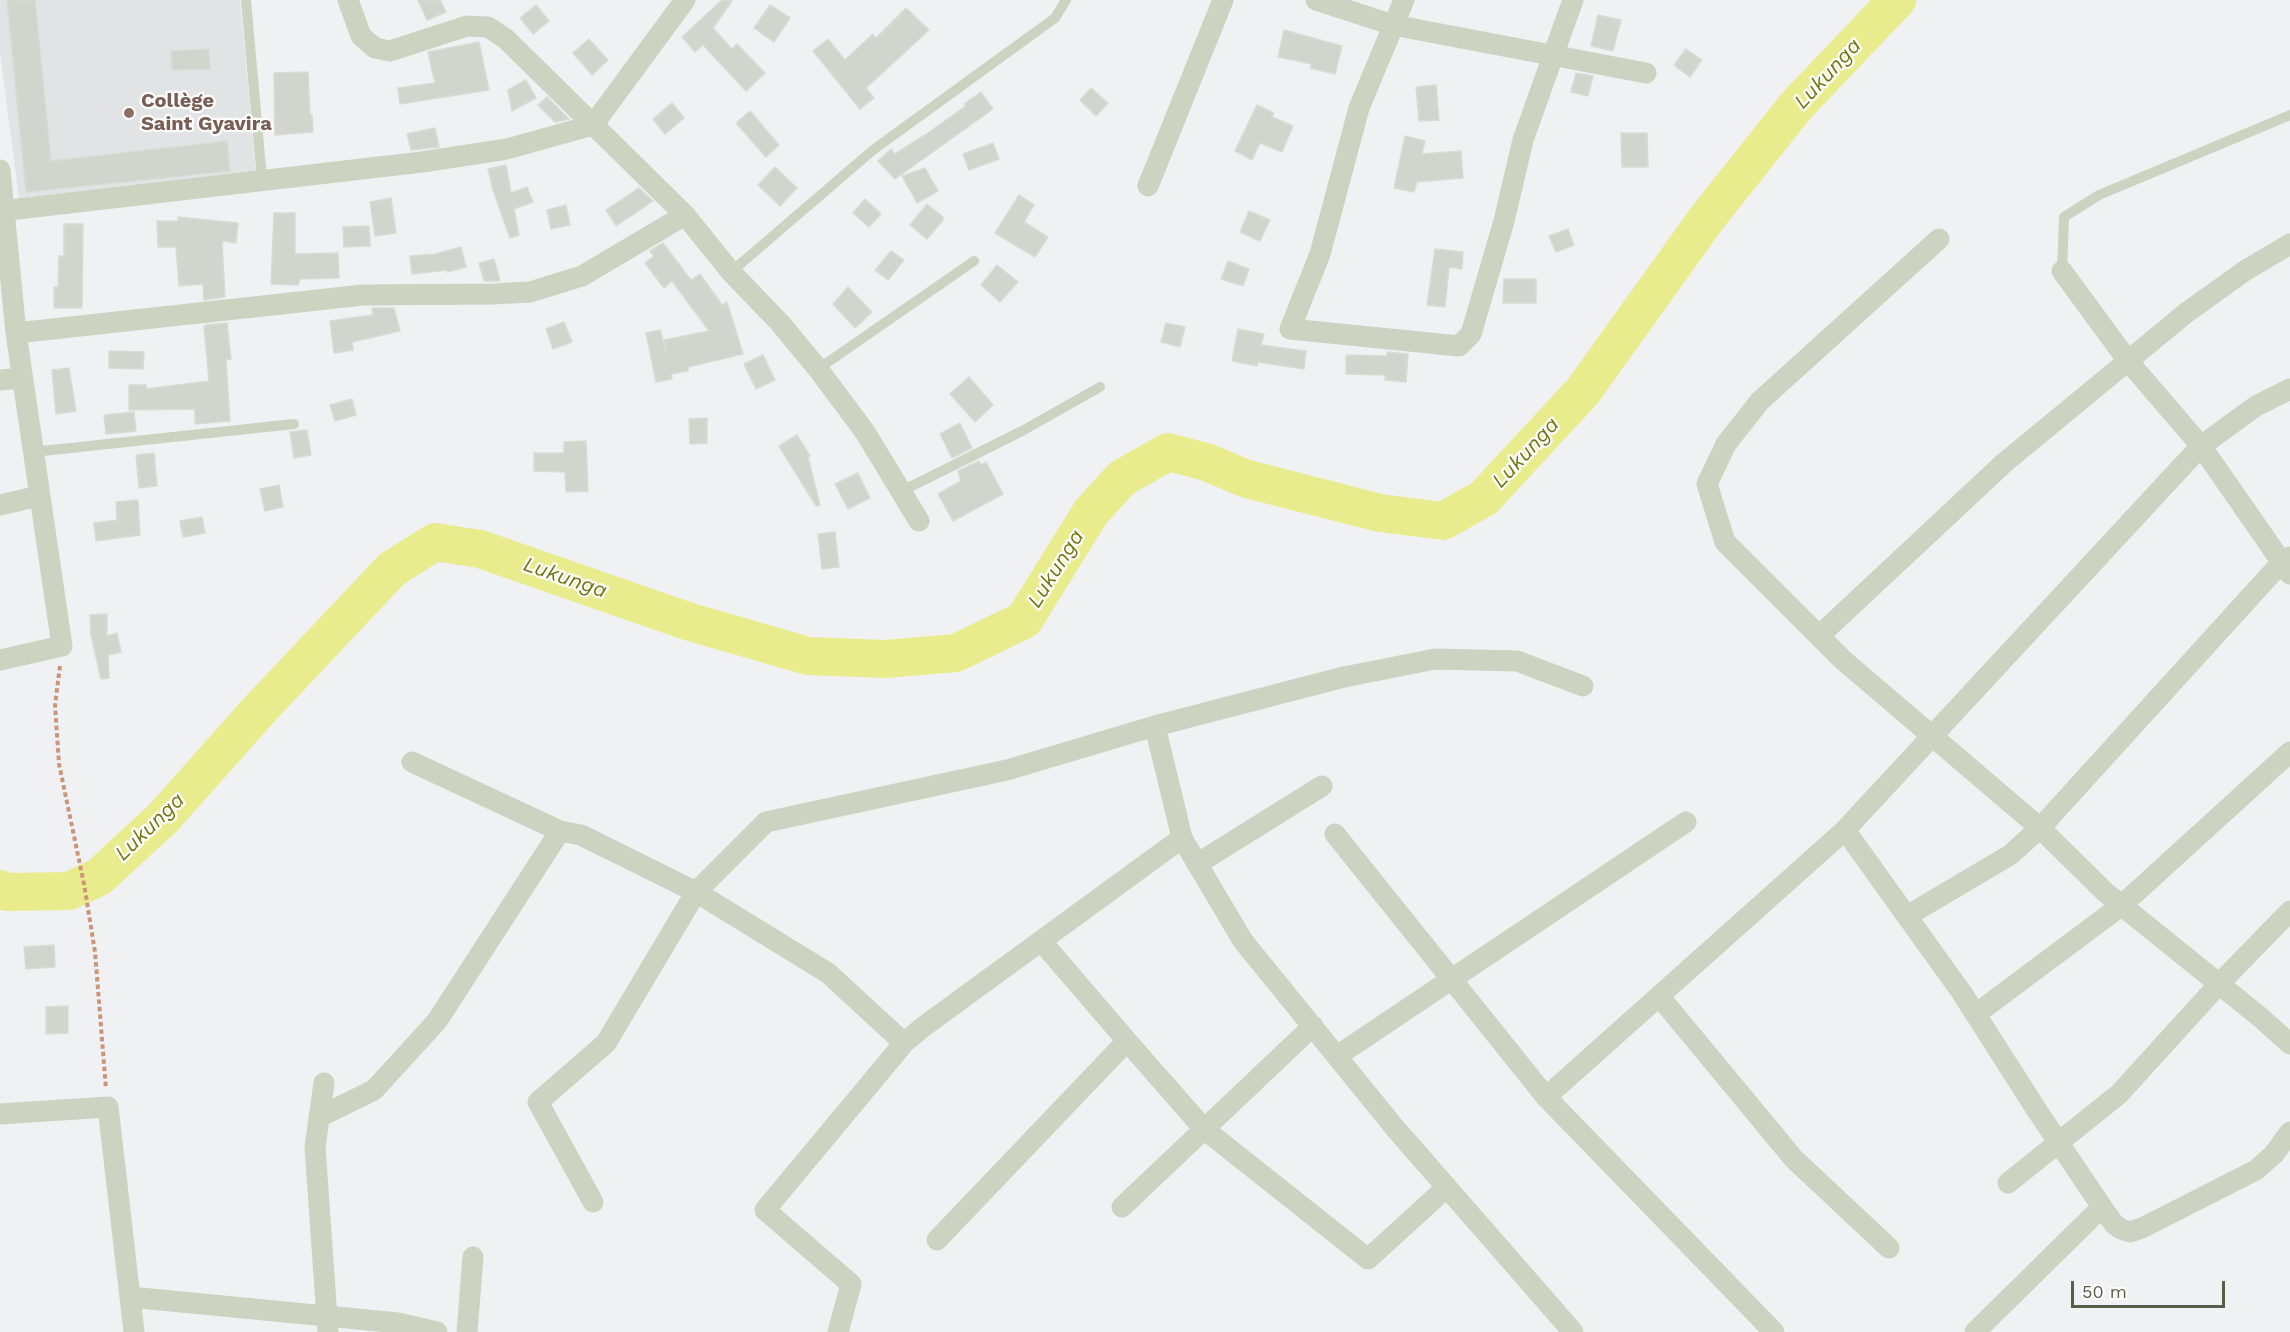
<!DOCTYPE html>
<meta charset="utf-8">
<style>
body{margin:0}
#map{position:relative;width:2290px;height:1332px;overflow:hidden;background:#f0f1f3;font-family:"Work Sans",sans-serif}
canvas{display:block}
.scale{position:absolute;left:2071px;top:1281px;width:154px;height:27px;box-sizing:border-box;border:3px solid #585e48;border-top:0;padding-left:8px;font-size:18px;line-height:21px;white-space:nowrap;color:#585e48;-webkit-text-stroke:4px #fff;paint-order:stroke}
</style>
<div id="map">
<canvas width="2290" height="1332"></canvas>
<div class="scale">50 m</div>
</div>
<script>
const context = document.querySelector('canvas').getContext('2d');
context.lineJoin = 'round';
function fillPath(path, color) {
  context.fillStyle = color;
  context.fill(path, 'evenodd');
}
function poly(rows) {
  const path = new Path2D();
  for (const r of rows) {
    path.moveTo(r[0], r[1]);
    for (let i = 2; i < r.length; i += 2) path.lineTo(r[i], r[i + 1]);
  }
  return path;
}
function strokePath(path, color, width, dash) {
  context.strokeStyle = color;
  context.lineWidth = width;
  context.lineCap = dash ? 'butt' : 'round';
  context.setLineDash(dash || []);
  context.stroke(path);
}
function write(font, color, halo, rows, align = 'center') {
  context.font = font + ' "Work Sans",sans-serif';
  context.lineWidth = 4.5;
  context.setLineDash([]);
  context.textBaseline = 'middle';
  context.strokeStyle = halo;
  context.fillStyle = color;
  for (const [text, x, y, turn = 0] of rows) {
    context.save();
    context.translate(x, y);
    context.rotate((+turn || 0) * Math.PI / 180);
    context.textAlign = isNaN(turn) ? turn : align;
    if (halo) context.strokeText(text, 0, 0);
    context.fillText(text, 0, 0);
    context.restore();
  }
}
const education = poly([
 [0,0,240,0,256,173,19,198,0,53]
]);
const river = poly([
 [0,889,7,892,69,891,99,877,163,818,260,709,392,569,435,542,480,549,687,621,808,656,885,659,956,653,1024,620,1091,512,1122,478,1168,452,1206,462,1247,479,1380,513,1443,521,1484,498,1583,391,1707,218,1796,106,1897,0]
]);
const building = poly([
 [7,0,35,0,51,161,227,141,230,171,26,192,7,0],
 [418,0,440,0,446,12,427,20,418,0],
 [722,0,732,1,713,28,732,49,737,44,765,73,746,91,703,45,695,52,682,37,722,0],
 [536,5,549,21,533,34,520,18,536,5],
 [770,5,790,18,774,42,754,28,770,5],
 [906,8,929,30,866,88,874,98,860,109,813,51,828,39,845,60,873,34,876,38,906,8],
 [1598,15,1621,20,1613,51,1591,46,1598,15],
 [1284,30,1342,46,1335,74,1310,68,1312,64,1278,57,1284,30],
 [589,39,608,60,592,75,573,53,589,39],
 [479,42,489,90,400,104,398,88,435,83,428,52,479,42],
 [209,49,210,69,172,70,171,51,209,49],
 [1686,49,1702,60,1690,77,1674,65,1686,49],
 [308,72,310,115,312,115,313,132,275,135,274,73,308,72],
 [1576,73,1593,76,1588,96,1571,92,1576,73],
 [526,80,536,98,512,111,508,90,526,80],
 [1436,85,1439,120,1419,121,1416,87,1436,85],
 [1091,88,1108,103,1096,116,1080,100,1091,88],
 [981,92,993,109,895,179,878,161,891,149,895,154,925,135,966,106,964,104,981,92],
 [547,97,569,119,555,122,538,105,547,97],
 [672,103,684,118,665,134,653,119,672,103],
 [1257,105,1274,113,1272,117,1293,126,1282,152,1260,143,1252,160,1235,151,1257,105],
 [750,111,779,145,766,157,736,123,750,111],
 [435,128,439,147,411,150,407,134,435,128],
 [1621,133,1647,133,1648,167,1622,167,1621,133],
 [1405,136,1425,141,1422,154,1461,151,1463,178,1417,182,1414,192,1394,188,1405,136],
 [993,143,999,159,969,170,963,154,993,143],
 [506,165,511,193,527,187,533,202,514,209,519,235,510,238,493,190,488,169,506,165],
 [775,167,797,188,780,206,758,185,775,167],
 [925,168,938,191,917,203,902,176,925,168],
 [639,188,653,201,616,226,606,210,639,188],
 [1019,195,1034,205,1024,222,1048,237,1035,257,995,233,1019,195],
 [391,198,396,233,375,236,370,202,391,198],
 [865,199,881,214,869,227,853,213,865,199],
 [927,204,943,217,943,220,927,239,910,225,927,204],
 [566,205,570,225,551,229,547,210,566,205],
 [1249,211,1270,220,1260,241,1240,232,1249,211],
 [274,213,295,213,295,254,338,253,339,278,300,279,298,285,271,284,274,213],
 [178,217,238,223,236,243,222,241,225,297,204,300,203,284,179,286,176,247,158,247,157,221,178,221,178,217],
 [64,224,83,224,82,308,54,308,54,287,58,287,59,256,64,256,64,224],
 [369,226,370,246,344,247,343,227,369,226],
 [1568,229,1574,245,1556,252,1549,236,1568,229],
 [663,243,691,280,700,274,722,305,727,302,743,354,688,367,688,371,671,374,672,379,656,382,646,333,660,330,666,352,664,340,709,331,672,281,664,288,645,263,654,256,650,251,663,243],
 [461,247,466,267,447,272,447,270,412,274,410,256,435,254,461,247],
 [1435,249,1463,252,1462,269,1449,267,1445,307,1427,305,1435,249],
 [891,251,904,260,888,280,875,270,891,251],
 [494,259,500,281,484,281,479,263,494,259],
 [1228,261,1249,269,1243,286,1221,279,1228,261],
 [997,265,1018,282,1000,302,981,285,997,265],
 [1504,279,1536,279,1536,303,1503,303,1504,279],
 [848,287,872,312,855,328,833,304,848,287],
 [372,308,394,308,400,331,352,342,353,350,334,353,330,321,373,315,372,308],
 [564,322,572,342,553,349,546,329,564,322],
 [227,323,231,359,226,360,230,421,195,424,195,409,129,410,129,385,146,385,146,389,209,381,204,327,206,325,227,323],
 [1166,323,1185,327,1180,347,1161,342,1166,323],
 [1238,329,1264,334,1261,345,1306,351,1304,369,1258,362,1257,366,1232,361,1238,329],
 [109,351,144,352,143,369,109,368,109,351],
 [1387,352,1408,354,1406,382,1385,380,1385,375,1346,374,1346,355,1387,356,1387,352],
 [763,355,775,380,756,389,744,364,763,355],
 [69,368,76,411,56,414,52,370,69,368],
 [969,377,993,405,975,422,950,394,969,377],
 [352,399,356,415,335,421,330,405,352,399],
 [134,412,136,431,106,434,104,415,134,412],
 [707,418,707,443,690,444,689,419,707,418],
 [960,423,972,448,952,458,940,434,960,423],
 [307,430,311,455,294,458,290,432,307,430],
 [797,435,810,456,808,457,820,505,816,506,779,446,797,435],
 [586,441,588,491,566,492,565,472,534,471,534,453,564,453,564,442,586,441],
 [154,453,157,486,139,488,136,455,154,453],
 [979,461,981,465,986,462,1003,494,953,521,938,494,961,481,958,471,979,461],
 [858,473,870,498,848,509,835,484,858,473],
 [279,485,283,507,265,511,260,489,279,485],
 [138,500,140,535,96,541,94,523,117,520,116,502,138,500],
 [202,517,205,533,183,537,180,521,202,517],
 [835,532,839,567,822,569,818,534,835,532],
 [107,614,107,636,117,633,121,652,108,655,109,678,101,679,91,635,90,615,107,614],
 [54,945,55,967,26,969,24,947,54,945],
 [68,1006,68,1033,46,1034,46,1007,68,1006]
]);
const path = poly([
 [60,666,55,705,59,764,84,884,95,952,106,1089]
]);
const lane = poly([
 [246,0,262,179],
 [2062,271,2064,217,2099,195,2290,115],
 [731,272,873,150,1055,18,1066,0],
 [818,369,974,261],
 [33,452,294,424],
 [902,491,1022,431,1100,387]
]);
const street = poly([
 [348,0,361,36,375,48,390,51,467,26,488,27,506,39,685,215,731,272,780,323,818,369,865,432,919,521],
 [1316,0,1393,25,1646,73],
 [1404,0,1359,108,1320,254,1290,329,1459,346,1471,334,1504,221,1523,140,1573,0],
 [0,170,16,333,62,646,0,660],
 [1148,186,1223,0],
 [0,211,422,162,507,149,593,125,685,0],
 [1939,239,1760,401,1726,444,1707,484,1725,542,1843,660,2040,828,2105,892,2260,1017,2290,1044],
 [2062,271,2128,361,2201,446,2290,574],
 [16,333,363,295,493,294,530,292,582,276,685,215],
 [0,380,22,378],
 [0,505,39,496],
 [1819,636,2004,463,2186,313,2246,270,2290,244],
 [1155,726,1182,838,1243,941,1395,1128,1573,1332],
 [412,762,560,831,581,835,696,892,828,973,904,1043],
 [1845,830,1962,993,2038,1112,2102,1207,2114,1224,2121,1229,2130,1232,2142,1228,2256,1170,2274,1154,2290,1132],
 [1335,834,1546,1097,1774,1332],
 [1197,864,1322,786],
 [1907,916,2010,855,2040,828,2281,563,2290,557],
 [1042,942,1127,1041,1204,1129,1368,1259,1447,1187],
 [1659,996,1794,1159,1889,1248],
 [1976,1014,2122,905,2290,752],
 [1337,1056,1686,822],
 [324,1083,315,1147,328,1332],
 [1546,1097,1845,830,2201,446,2256,406,2290,389],
 [0,1114,108,1107,134,1332],
 [319,1117,374,1090,437,1021,560,831],
 [2008,1183,2119,1094,2219,984,2290,911],
 [593,1202,538,1102,606,1043,696,892,766,822,1007,770,1155,726,1344,677,1435,659,1517,661,1583,686],
 [1122,1207,1313,1026],
 [937,1240,1127,1041],
 [130,1297,398,1323,437,1332],
 [467,1332,473,1257],
 [838,1332,851,1284,765,1210,904,1043,923,1027,1182,838],
 [1975,1332,2102,1207]
]);
const markers = [
 [129,113,6,"#8d6e63"]
];
const educationNames = [
 ["Collège",141,101],
 ["Saint Gyavira",141,124]
];
const waterNames = [
 ["Lukunga",1828,74,-47],
 ["Lukunga",1526,453,-47],
 ["Lukunga",1056,569,-58],
 ["Lukunga",565,578,19],
 ["Lukunga",150,827,-44]
];
fillPath(education, '#e1e3e4');
strokePath(river, '#e9ec8d', 38);
fillPath(building, '#d1d5cd');
strokePath(building, '#d8dcd5', 1.5);
strokePath(path, '#cd9478', 4, [4.5, 3]);
strokePath(lane, '#cdd2c1', 10);
strokePath(street, '#cdd2c1', 21);
for (const [x, y, r, color] of markers) {
  const dot = new Path2D();
  dot.arc(x, y, r, 0, 2 * Math.PI);
  context.fillStyle = color;
  context.fill(dot);
  strokePath(dot, '#fff', 2);
}
write('bold 20px', '#785e54', '#fff', educationNames, 'left');
write('italic 21px', '#72760e', '#fff', waterNames);
</script>
